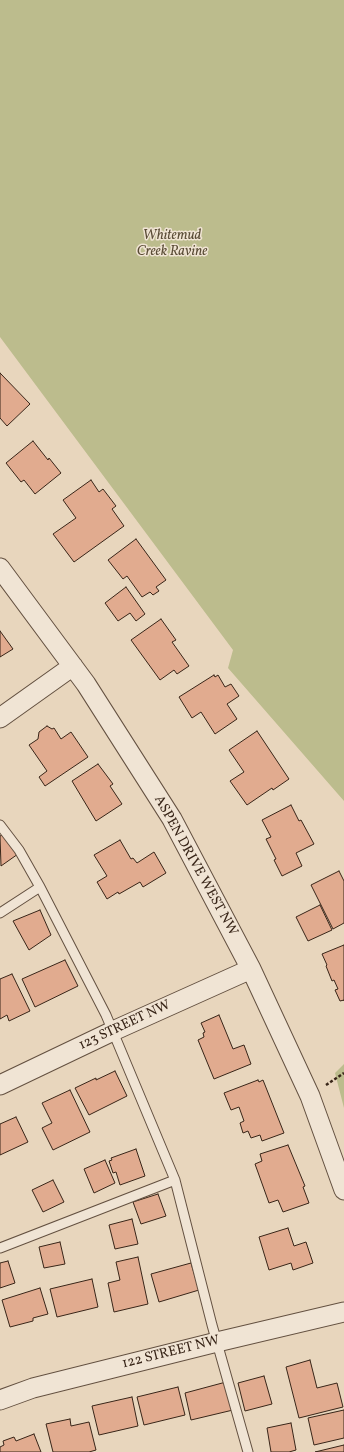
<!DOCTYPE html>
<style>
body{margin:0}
canvas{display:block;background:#e8d6bd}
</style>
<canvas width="344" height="1452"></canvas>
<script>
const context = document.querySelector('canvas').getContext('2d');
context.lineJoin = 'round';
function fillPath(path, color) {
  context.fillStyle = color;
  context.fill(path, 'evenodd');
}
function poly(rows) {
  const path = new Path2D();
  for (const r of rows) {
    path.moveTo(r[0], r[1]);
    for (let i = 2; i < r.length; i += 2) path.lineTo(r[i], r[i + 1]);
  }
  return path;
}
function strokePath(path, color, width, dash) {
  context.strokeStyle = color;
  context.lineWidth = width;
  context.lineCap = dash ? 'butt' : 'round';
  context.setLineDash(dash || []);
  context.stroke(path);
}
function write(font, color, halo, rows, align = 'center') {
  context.font = font + ' Vollkorn,serif';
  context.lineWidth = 3;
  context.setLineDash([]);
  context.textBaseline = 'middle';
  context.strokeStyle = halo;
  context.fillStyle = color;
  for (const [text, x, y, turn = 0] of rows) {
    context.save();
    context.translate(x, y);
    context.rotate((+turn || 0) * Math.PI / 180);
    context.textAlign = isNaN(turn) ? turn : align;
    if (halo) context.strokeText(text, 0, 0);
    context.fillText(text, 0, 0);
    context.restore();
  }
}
const green = poly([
 [0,0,344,0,344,801,228,668,233,650,0,337],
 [344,1064,344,1108,335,1073]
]);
const building = poly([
 [0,373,30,404,7,426,0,418,0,373],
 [33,441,48,460,49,458,61,473,35,494,24,480,21,482,6,463,33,441],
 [91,480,99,492,103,489,116,506,112,509,124,526,74,562,53,534,76,518,63,500,91,480],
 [136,539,166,580,156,587,159,591,153,595,150,592,142,597,127,576,123,579,108,560,136,539],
 [126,587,145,614,136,621,130,613,118,621,105,603,126,587],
 [161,619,176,640,172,642,189,666,177,674,174,670,160,680,131,640,161,619],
 [0,631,13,649,0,657,0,631],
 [214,675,215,677,218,675,225,687,231,684,239,696,227,704,237,719,215,734,201,712,192,718,179,697,214,675],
 [47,726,52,729,54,728,61,739,71,732,88,757,45,786,39,777,47,771,29,745,38,739,39,732,47,726],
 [257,731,289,779,273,790,272,788,247,805,230,781,244,772,229,750,257,731],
 [98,764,113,784,110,786,122,804,96,821,72,781,98,764],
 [291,805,299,821,301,820,314,844,296,853,302,866,282,876,274,860,276,859,266,839,271,837,262,820,291,805],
 [4,834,18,854,1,866,0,836,4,834],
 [120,840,131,859,133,858,137,863,154,852,166,873,143,887,140,882,119,894,118,892,107,899,97,882,107,876,94,855,120,840],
 [339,871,344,881,344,923,333,929,311,885,339,871],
 [320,905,332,930,308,941,296,917,320,905],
 [40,910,51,935,29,950,13,921,40,910],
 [344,945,344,1001,344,1000,340,1001,335,990,338,989,334,980,332,981,326,966,327,965,322,954,344,945],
 [65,960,78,986,35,1007,22,979,65,960],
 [12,974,30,1011,9,1021,7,1015,0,1019,0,979,12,974],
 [219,1015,233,1049,244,1045,251,1064,214,1079,198,1040,204,1037,203,1033,205,1032,201,1023,219,1015],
 [115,1071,127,1096,89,1115,75,1088,96,1078,96,1080,115,1071],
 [258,1080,259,1082,263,1080,284,1133,262,1141,260,1135,251,1138,248,1131,243,1133,240,1123,244,1121,239,1107,231,1110,224,1093,258,1080],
 [70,1090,90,1132,53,1150,42,1128,52,1123,42,1103,70,1090],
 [16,1117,28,1142,0,1155,0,1124,16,1117],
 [288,1145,305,1186,303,1187,309,1203,283,1212,278,1200,269,1203,255,1164,262,1161,260,1154,288,1145],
 [136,1149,145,1176,120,1185,116,1172,113,1173,109,1161,112,1160,111,1158,136,1149],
 [105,1160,115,1183,94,1193,84,1169,105,1160],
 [53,1180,64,1202,43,1212,32,1190,53,1180],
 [158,1194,166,1216,141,1224,133,1202,158,1194],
 [132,1219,138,1244,115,1249,109,1225,132,1219],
 [288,1228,294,1246,306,1242,313,1263,293,1270,291,1263,269,1270,259,1237,288,1228],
 [60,1242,65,1264,44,1268,39,1247,60,1242],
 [138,1257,148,1304,114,1312,108,1283,120,1280,116,1262,138,1257],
 [8,1261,15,1283,0,1288,0,1263,8,1261],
 [191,1263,199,1290,159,1302,151,1274,191,1263],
 [92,1279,98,1307,57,1317,50,1289,92,1279],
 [40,1288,48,1314,33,1318,33,1321,10,1327,2,1300,40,1288],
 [310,1360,317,1388,337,1383,343,1407,299,1418,286,1367,310,1360],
 [264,1376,272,1404,245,1411,238,1383,264,1376],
 [226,1382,233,1410,191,1420,185,1393,226,1382],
 [178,1387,185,1415,144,1425,137,1397,178,1387],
 [132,1397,138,1426,99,1435,92,1406,132,1397],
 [344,1410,344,1438,314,1445,308,1418,344,1410],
 [70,1419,71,1426,89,1422,96,1450,89,1452,53,1452,46,1424,70,1419],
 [291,1423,296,1450,289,1452,271,1452,267,1428,291,1423],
 [34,1434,41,1452,0,1452,0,1447,4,1445,3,1441,14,1437,16,1441,34,1434],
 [344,1445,344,1452,315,1452,344,1445]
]);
const path = poly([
 [326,1085,344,1073]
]);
const service = poly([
 [0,825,19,850,40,887,106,1015,175,1180,212,1325,248,1452],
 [0,913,40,887],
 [0,1248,175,1180]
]);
const minor = poly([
 [0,568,86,684,172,819,251,969,310,1096,344,1190],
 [0,718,73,666],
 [0,1085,113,1031,251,969],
 [0,1400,33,1388,217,1342,344,1312]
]);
const parkNames = [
 ["Whitemud",172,236],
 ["Creek Ravine",172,252]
];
const streetNames = [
 ["ASPEN DRIVE WEST NW",195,866,61],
 ["123 STREET NW",125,1026,-25],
 ["122 STREET NW",171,1353,-14]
];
fillPath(green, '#bcbc8d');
fillPath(building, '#e1ab8f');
strokePath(building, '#382518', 1);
strokePath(service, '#645141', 11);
strokePath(minor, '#645141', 21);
strokePath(path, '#382518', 2.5, [3, 2]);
strokePath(service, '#f0e4d4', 9);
strokePath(minor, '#f0e4d4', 19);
write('italic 14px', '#594b35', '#f0e4d4', parkNames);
write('14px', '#382518', '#f0e4d4', streetNames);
</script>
